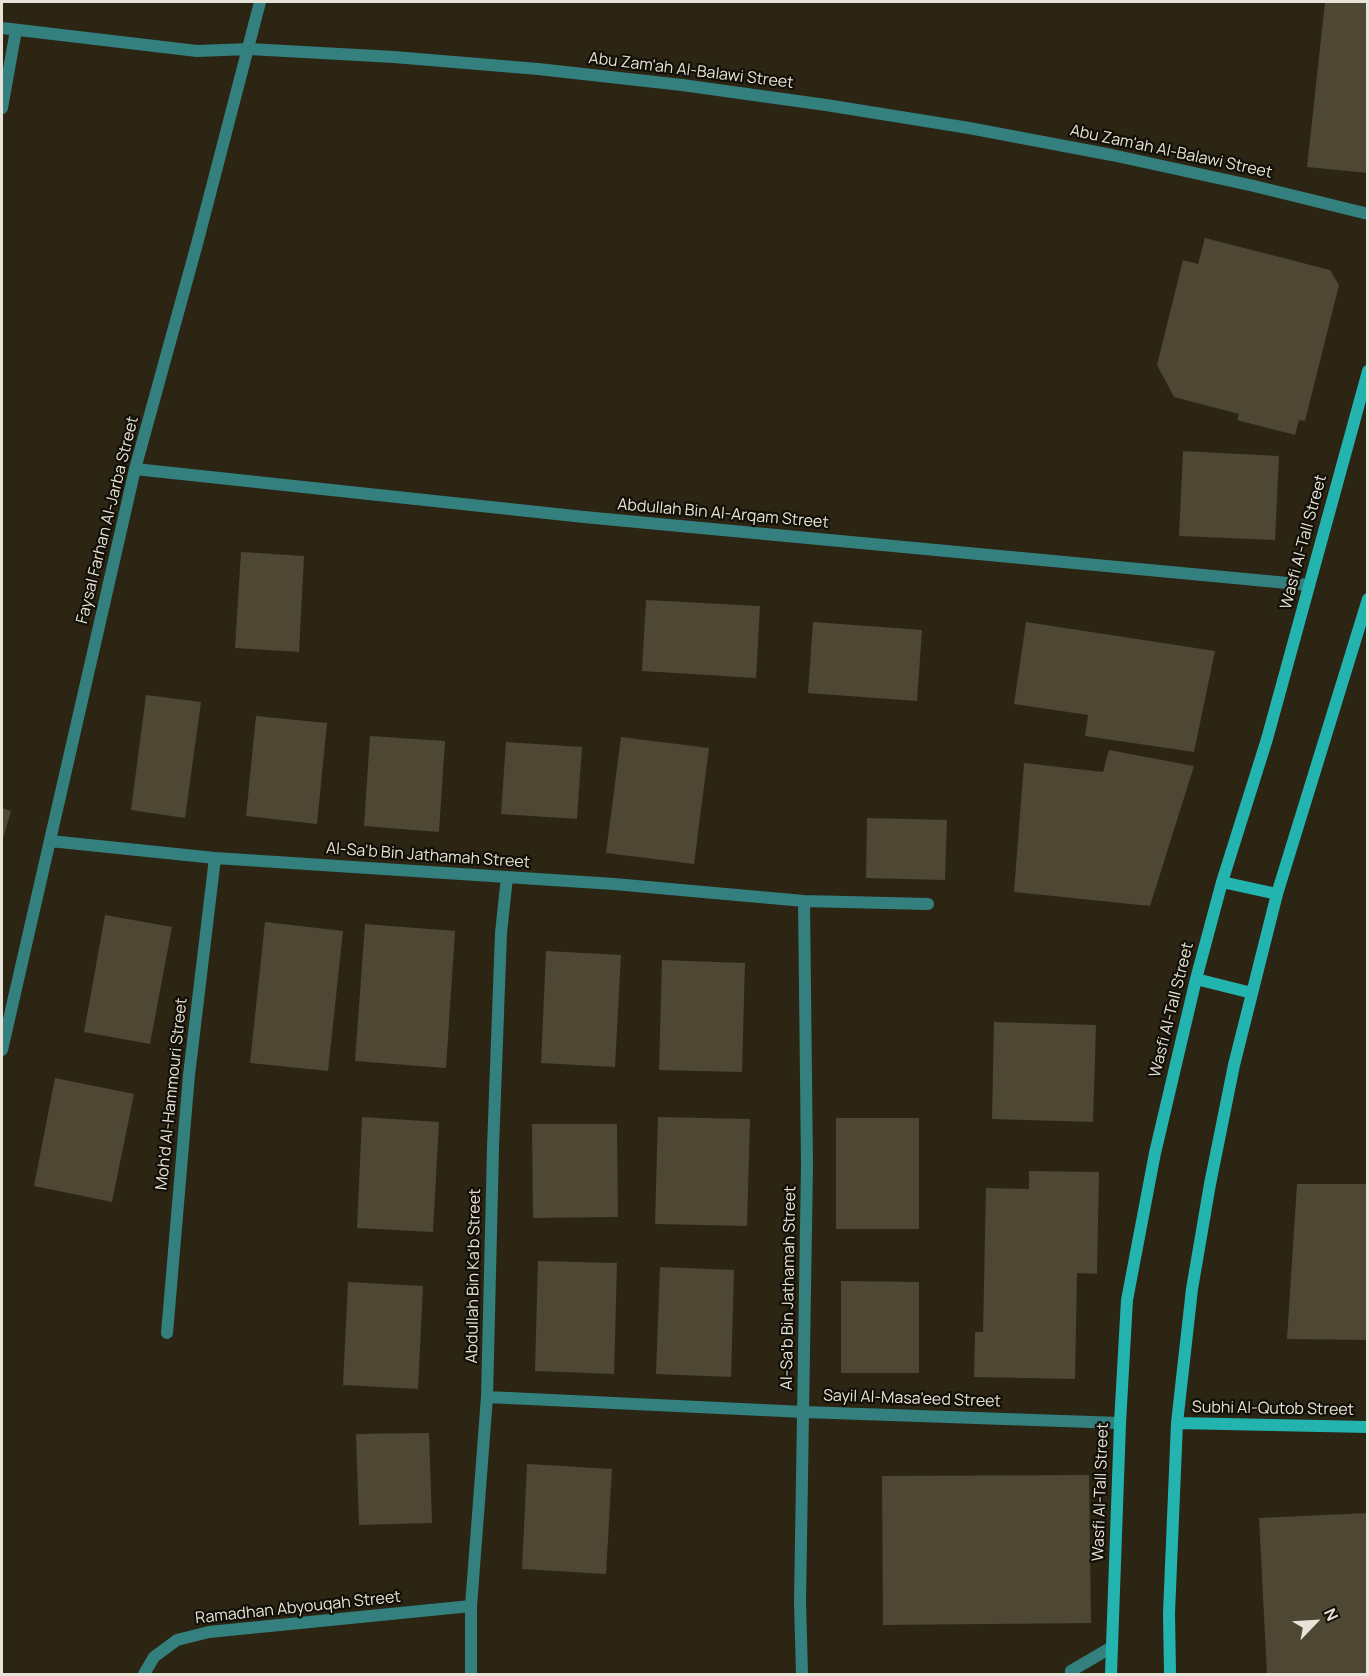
<!DOCTYPE html>
<style>
body{margin:0}
#map{position:relative;width:1369px;height:1676px;overflow:hidden;background:#2c2514;font-family:Manrope,sans-serif}
canvas{display:block}
.frame{position:absolute;inset:0;border:3px solid #e7e3d8;pointer-events:none}
.north{position:absolute;left:1285px;top:1592px;width:60px;height:60px;-webkit-text-stroke:4px #120f07;paint-order:stroke;rotate:65deg;font-size:16px;font-weight:700;line-height:24px;text-align:center;color:#e7e3d8}
.north::after{content:'';display:block;margin:auto;width:21px;height:27px;background:#e7e3d8;clip-path:polygon(50% 0,100% 100%,50% 72%,0 100%)}
</style>
<div id="map">
<canvas width="1369" height="1676"></canvas>
<div class="frame"></div>
<div class="north">N</div>
</div>
<script>
const context = document.querySelector('canvas').getContext('2d');
context.lineJoin = 'round';
function fillPath(path, color) {
  context.fillStyle = color;
  context.fill(path, 'evenodd');
}
function poly(rows) {
  const path = new Path2D();
  for (const r of rows) {
    path.moveTo(r[0], r[1]);
    for (let i = 2; i < r.length; i += 2) path.lineTo(r[i], r[i + 1]);
  }
  return path;
}
function strokePath(path, color, width, dash) {
  context.strokeStyle = color;
  context.lineWidth = width;
  context.lineCap = dash ? 'butt' : 'round';
  context.setLineDash(dash || []);
  context.stroke(path);
}
function write(font, color, halo, rows, align = 'center') {
  context.font = font + ' Manrope,sans-serif';
  context.lineWidth = 4.5;
  context.setLineDash([]);
  context.textBaseline = 'middle';
  context.strokeStyle = halo;
  context.fillStyle = color;
  for (const [text, x, y, turn = 0] of rows) {
    context.save();
    context.translate(x, y);
    context.rotate((+turn || 0) * Math.PI / 180);
    context.textAlign = isNaN(turn) ? turn : align;
    if (halo) context.strokeText(text, 0, 0);
    context.fillText(text, 0, 0);
    context.restore();
  }
}
const building = poly([
 [1325,2,1368,2,1368,173,1307,167],
 [1205,238,1330,270,1339,285,1305,421,1299,420,1295,435,1237,420,1239,414,1174,397,1157,365,1183,260,1198,264],
 [1183,451,1279,456,1275,540,1179,536],
 [241,552,304,556,299,652,235,648],
 [646,600,760,606,756,678,642,671],
 [813,622,922,630,917,701,808,693],
 [1026,622,1215,651,1194,752,1085,736,1088,715,1014,704],
 [146,695,201,702,185,818,131,810],
 [256,716,327,723,317,824,246,816],
 [370,736,445,741,439,832,364,826],
 [621,737,709,748,694,864,606,853],
 [506,742,582,747,577,819,501,814],
 [1109,750,1194,766,1150,906,1014,892,1024,763,1103,772],
 [2,808,11,811,2,842],
 [867,818,947,820,945,880,866,878],
 [105,915,172,927,150,1044,84,1032],
 [265,922,343,931,328,1071,250,1063],
 [365,924,455,931,446,1068,355,1061],
 [546,951,621,955,615,1067,541,1063],
 [662,960,745,963,742,1072,659,1070],
 [994,1022,1096,1025,1093,1122,992,1119],
 [55,1078,134,1094,112,1202,34,1186],
 [362,1117,439,1122,433,1232,357,1228],
 [658,1117,750,1119,747,1226,655,1224],
 [836,1118,919,1118,919,1229,836,1229],
 [532,1124,617,1124,618,1217,533,1218],
 [1029,1171,1099,1172,1097,1274,1077,1273,1075,1379,974,1377,975,1332,983,1332,986,1188,1029,1189],
 [1297,1184,1368,1184,1368,1340,1287,1339],
 [538,1261,617,1263,614,1374,535,1371],
 [660,1267,734,1270,731,1377,656,1374],
 [841,1281,919,1282,919,1373,841,1373],
 [348,1282,423,1286,418,1389,343,1385],
 [429,1433,432,1523,359,1525,356,1434],
 [527,1464,612,1469,606,1574,522,1569],
 [1089,1475,1091,1623,883,1625,882,1476],
 [1368,1513,1368,1674,1267,1674,1259,1518]
]);
const lane = poly([
 [1071,1674,1071,1671,1112,1647]
]);
const street = poly([
 [2,28,197,51,249,49,394,57,538,69,682,85,826,105,969,128,1112,155,1254,186,1368,214],
 [2,108,16,30],
 [135,469,584,517,1309,585],
 [50,841,215,858,614,884,804,901,928,904],
 [2,1050,135,469,197,244,260,2],
 [167,1333,189,1075,215,858],
 [487,1397,804,1412,1120,1423],
 [144,1674,154,1657,177,1640,209,1632,471,1606],
 [471,1674,471,1606,487,1397,493,1148,501,933,507,877],
 [802,1674,800,1602,807,1165,804,901]
]);
const secondary = poly([
 [1222,882,1277,894],
 [1196,979,1252,993],
 [1177,1423,1368,1427],
 [1111,1674,1120,1423,1127,1300,1155,1153,1196,979,1222,882,1267,739,1368,371],
 [1170,1674,1169,1613,1177,1423,1192,1289,1210,1184,1234,1065,1277,894,1368,599]
]);
const streetNames = [
 ["Abu Zam'ah Al-Balawi Street",691,71,7],
 ["Abu Zam'ah Al-Balawi Street",1171,152,12],
 ["Abdullah Bin Al-Arqam Street",723,514,5],
 ["Faysal Farhan Al-Jarba Street",108,520,-76],
 ["Wasfi Al-Tall Street",1304,542,-75],
 ["Al-Sa'b Bin Jathamah Street",428,856,4],
 ["Wasfi Al-Tall Street",1172,1010,-76],
 ["Moh'd Al-Hammouri Street",172,1094,-84],
 ["Abdullah Bin Ka'b Street",474,1276,-89],
 ["Al-Sa'b Bin Jathamah Street",789,1288,-89],
 ["Sayil Al-Masa'eed Street",912,1399,2],
 ["Subhi Al-Qutob Street",1273,1409,1],
 ["Wasfi Al-Tall Street",1101,1492,-88],
 ["Ramadhan Abyouqah Street",298,1608,-6]
];
fillPath(building, '#4e4734');
strokePath(lane, '#33807e', 12);
strokePath(street, '#33807e', 12);
strokePath(secondary, '#23b4b0', 12);
write('16px', '#e7e3d8', '#120f07', streetNames);
</script>
